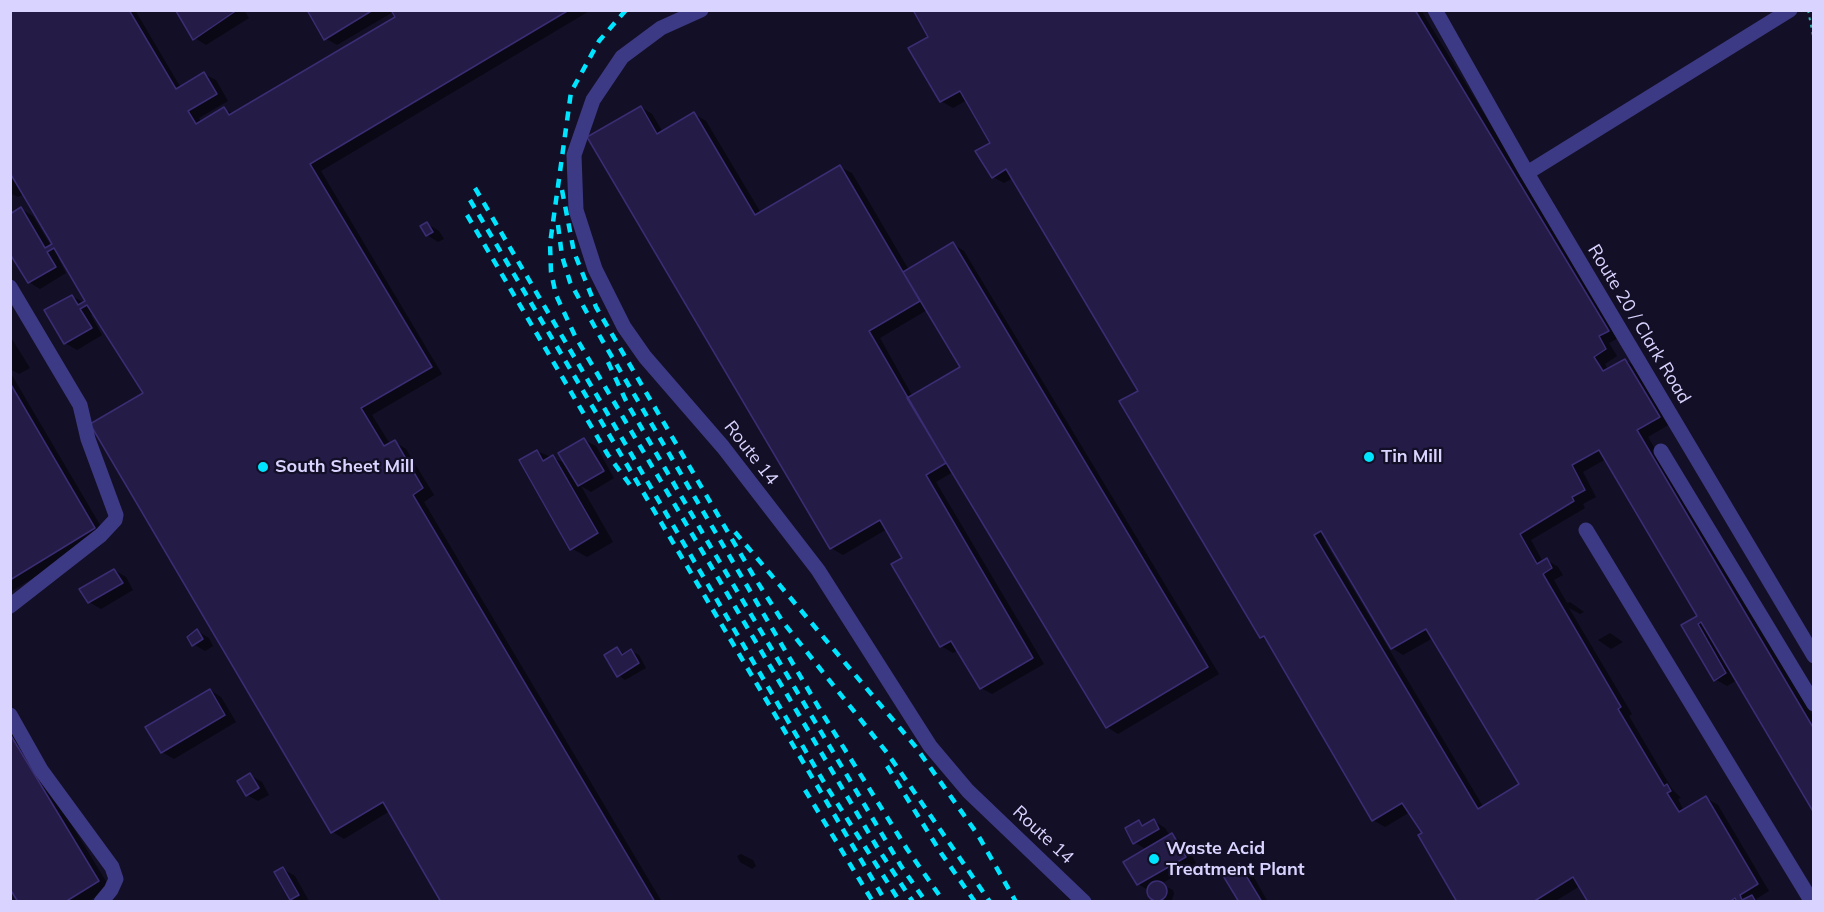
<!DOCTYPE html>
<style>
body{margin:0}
#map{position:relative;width:1824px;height:912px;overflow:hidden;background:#130f26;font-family:Mulish,sans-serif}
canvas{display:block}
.frame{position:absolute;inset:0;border:12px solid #d9d4ff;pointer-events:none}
</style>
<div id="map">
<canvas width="1824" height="912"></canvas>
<div class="frame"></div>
</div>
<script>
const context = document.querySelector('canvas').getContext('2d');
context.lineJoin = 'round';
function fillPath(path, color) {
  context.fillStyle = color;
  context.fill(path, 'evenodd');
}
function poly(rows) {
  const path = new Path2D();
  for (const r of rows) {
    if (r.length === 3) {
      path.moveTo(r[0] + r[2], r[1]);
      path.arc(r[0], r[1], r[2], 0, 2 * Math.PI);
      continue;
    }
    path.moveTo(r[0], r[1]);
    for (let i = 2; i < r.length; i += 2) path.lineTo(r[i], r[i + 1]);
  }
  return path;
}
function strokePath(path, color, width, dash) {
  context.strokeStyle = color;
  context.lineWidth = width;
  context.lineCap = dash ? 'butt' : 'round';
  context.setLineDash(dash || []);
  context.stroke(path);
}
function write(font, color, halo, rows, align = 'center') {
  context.font = font + ' Mulish,sans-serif';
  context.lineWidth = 4.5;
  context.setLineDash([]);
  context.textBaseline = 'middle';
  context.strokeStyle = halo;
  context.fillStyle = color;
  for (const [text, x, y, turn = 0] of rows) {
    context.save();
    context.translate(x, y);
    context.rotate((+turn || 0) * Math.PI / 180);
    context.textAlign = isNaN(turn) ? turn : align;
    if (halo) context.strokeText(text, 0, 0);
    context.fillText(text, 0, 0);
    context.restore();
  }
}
const shadow = poly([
 [10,10,135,10,181,88,204,74,216,80,228,101,199,118,201,122,224,109,233,114,397,18,393,12,337,45,325,38,308,10,591,10,321,171,442,374,372,415,390,444,395,442,406,449,434,495,424,502,662,902,443,902,390,811,344,839,333,832,92,424,145,393,94,314,91,315,102,335,77,350,65,343,72,296,84,303,87,302,61,257,58,258,66,273,40,289,29,282,21,209,33,216,51,246,54,244,24,194,18,197,10,193],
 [180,10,244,10,249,18,206,45,195,38],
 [914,10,1421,10,1620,337,1609,343,1617,356,1605,364,1608,370,1625,360,1637,367,1670,424,1648,437,1814,718,1814,810,1737,680,1727,686,1715,679,1683,625,1699,616,1606,459,1583,472,1596,497,1583,504,1585,508,1531,540,1543,562,1547,560,1558,567,1563,575,1554,580,1567,603,1570,602,1584,612,1580,614,1569,608,1632,714,1629,716,1672,789,1681,798,1678,799,1684,811,1706,798,1718,805,1769,891,1756,899,1761,902,1590,902,1580,886,1554,902,1459,902,1410,812,1385,827,1373,820,1269,642,1261,637,1140,391,1013,178,1004,183,993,177,992,143,967,100,953,108,941,101,931,37],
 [1328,540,1392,648,1403,655,1433,638,1521,784,1484,808,1325,542],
 [641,107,652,114,663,132,694,114,706,121,761,213,840,167,852,173,909,270,953,244,964,251,1219,674,1118,734,1107,727,953,472,936,482,1044,664,992,694,981,688,958,650,953,653,941,646,905,558,887,529,843,555,831,548],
 [927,310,962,367,913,397,880,338],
 [427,224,439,231,444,239,438,242,427,235],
 [10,336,30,368,19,374,10,369],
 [10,372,106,535,10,592],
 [584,440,596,446,614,478,591,492,581,486,613,542,587,557,571,548,537,451,567,464],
 [114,570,126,577,133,590,101,609,89,602],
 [197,631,209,638,213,646,205,651,193,644],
 [1610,633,1623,642,1611,649,1598,640],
 [617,649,625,654,631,651,639,655,646,668,625,680,618,675],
 [210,690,221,697,236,722,174,759,162,752],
 [10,723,110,888,87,902,20,902,10,886],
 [250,775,262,782,269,795,258,801,247,795],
 [1154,821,1165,828,1170,836,1184,842,1196,863,1161,884,1173,890,1174,894,1171,902,1158,902,1148,890,1138,884,1147,850,1134,842,1139,822,1145,826],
 [741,854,753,860,756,866,752,869,740,862,737,856],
 [1239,866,1251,872,1268,902,1240,902],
 [283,869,295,876,309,901,297,902,291,898]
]);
const building = poly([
 [10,10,129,10,176,89,204,72,217,94,188,111,196,124,224,107,229,115,395,17,391,10,569,10,310,164,432,367,361,408,384,446,395,440,423,488,413,495,655,902,441,902,383,802,331,833,90,424,143,393,87,305,80,309,92,328,64,344,44,310,72,295,78,305,85,301,54,248,47,252,56,267,28,283,10,254,10,214,21,207,45,248,52,244,10,173,10,10],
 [237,10,193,40,176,11,177,10,237,10],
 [307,10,373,10,324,40,307,10],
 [913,10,1415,10,1609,331,1599,336,1606,349,1594,357,1603,371,1625,359,1660,417,1637,430,1814,729,1814,813,1701,622,1698,624,1726,673,1714,681,1681,625,1697,616,1599,450,1572,465,1585,490,1572,497,1574,501,1520,534,1537,564,1547,558,1552,568,1543,574,1621,707,1618,709,1664,786,1667,784,1671,791,1667,793,1679,812,1706,796,1758,884,1740,895,1742,900,1752,895,1756,902,1737,902,1735,898,1729,902,1588,902,1573,877,1533,902,1457,902,1418,835,1422,833,1402,803,1372,821,1264,636,1260,638,1119,401,1138,391,1006,169,992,178,975,151,990,143,960,91,940,102,908,48,928,37,913,10],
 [1321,531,1391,649,1426,629,1519,784,1478,809,1314,535,1321,531],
 [641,106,657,134,694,112,755,215,840,165,920,301,869,331,946,463,926,475,1033,658,980,689,951,641,940,647,891,564,902,558,880,520,830,549,587,137,641,106],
 [427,222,433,232,426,236,420,226,427,222],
 [953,242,1208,667,1106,728,907,398,960,367,903,272,953,242],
 [10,383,95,528,10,580,10,383],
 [584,438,604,471,578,486,558,453,584,438],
 [537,450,543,461,553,455,598,533,570,550,519,460,537,450],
 [114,569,123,583,88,603,79,589,114,569],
 [197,629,203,639,192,646,187,637,197,629],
 [617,647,622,655,631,649,639,663,617,677,604,655,617,647],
 [210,689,225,715,161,753,145,727,210,689],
 [10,734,99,881,65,902,18,902,10,889,10,734],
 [250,773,259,788,246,796,237,781,250,773],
 [1154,819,1159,829,1133,844,1125,828,1139,820,1142,826,1154,819],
 [1172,833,1186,857,1137,885,1123,862,1172,833],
 [1239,864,1262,902,1239,902,1222,874,1239,864],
 [283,867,299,895,290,900,274,872,283,867],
 [1157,891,10]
]);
const path = poly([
 [1808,10,1814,41]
]);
const minor = poly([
 [701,10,661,28,622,57,593,100,574,155,576,210,595,269,624,327,645,357,723,447,818,570,930,746,968,791,1084,902],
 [1435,10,1527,173,1814,656],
 [1527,173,1790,10],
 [10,287,80,405,88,439,116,515,115,520,101,535,10,606],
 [1661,451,1814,704],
 [1586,530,1812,902],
 [10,715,41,770,112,867,116,879,111,890,101,902]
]);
const rail = poly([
 [626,10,599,41,571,92,550,244,551,272,556,295,575,336,877,847,913,902],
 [475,188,825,784,900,902],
 [562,190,574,252,596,307,753,575,783,622,888,754,990,902],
 [470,200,886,902],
 [467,215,608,455,633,489],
 [558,225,562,256,570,282,602,340,822,713,907,849,944,902],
 [608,362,627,403,709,544,901,866,926,902],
 [735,532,915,746,978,835,1016,902],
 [887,766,941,853,975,902],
 [805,790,873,902]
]);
const markers = [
 [1369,457,6,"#00e5ff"],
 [263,467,6,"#00e5ff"],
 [1154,859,6,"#00e5ff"]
];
const streetNames = [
 ["Route 20 / Clark Road",1639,324,59],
 ["Route 14",751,453,52],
 ["Route 14",1043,835,43]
];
const poiNames = [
 ["Tin Mill",1381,457],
 ["South Sheet Mill",275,467],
 ["Waste Acid",1166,849],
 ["Treatment Plant",1166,870]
];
fillPath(shadow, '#0007');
fillPath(building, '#241b47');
strokePath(building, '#3b2d73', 1.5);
strokePath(path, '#2fb8b0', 2, [3, 4.5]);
strokePath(minor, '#3d3a85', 15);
strokePath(rail, '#00e5ff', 4.5, [9, 8]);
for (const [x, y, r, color] of markers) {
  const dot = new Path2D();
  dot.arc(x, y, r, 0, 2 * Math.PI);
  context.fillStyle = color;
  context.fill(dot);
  strokePath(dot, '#130f26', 2);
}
write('18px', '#d9d4ff', '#130f26', streetNames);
write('bold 18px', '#d9d4ff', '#130f26', poiNames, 'left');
</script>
